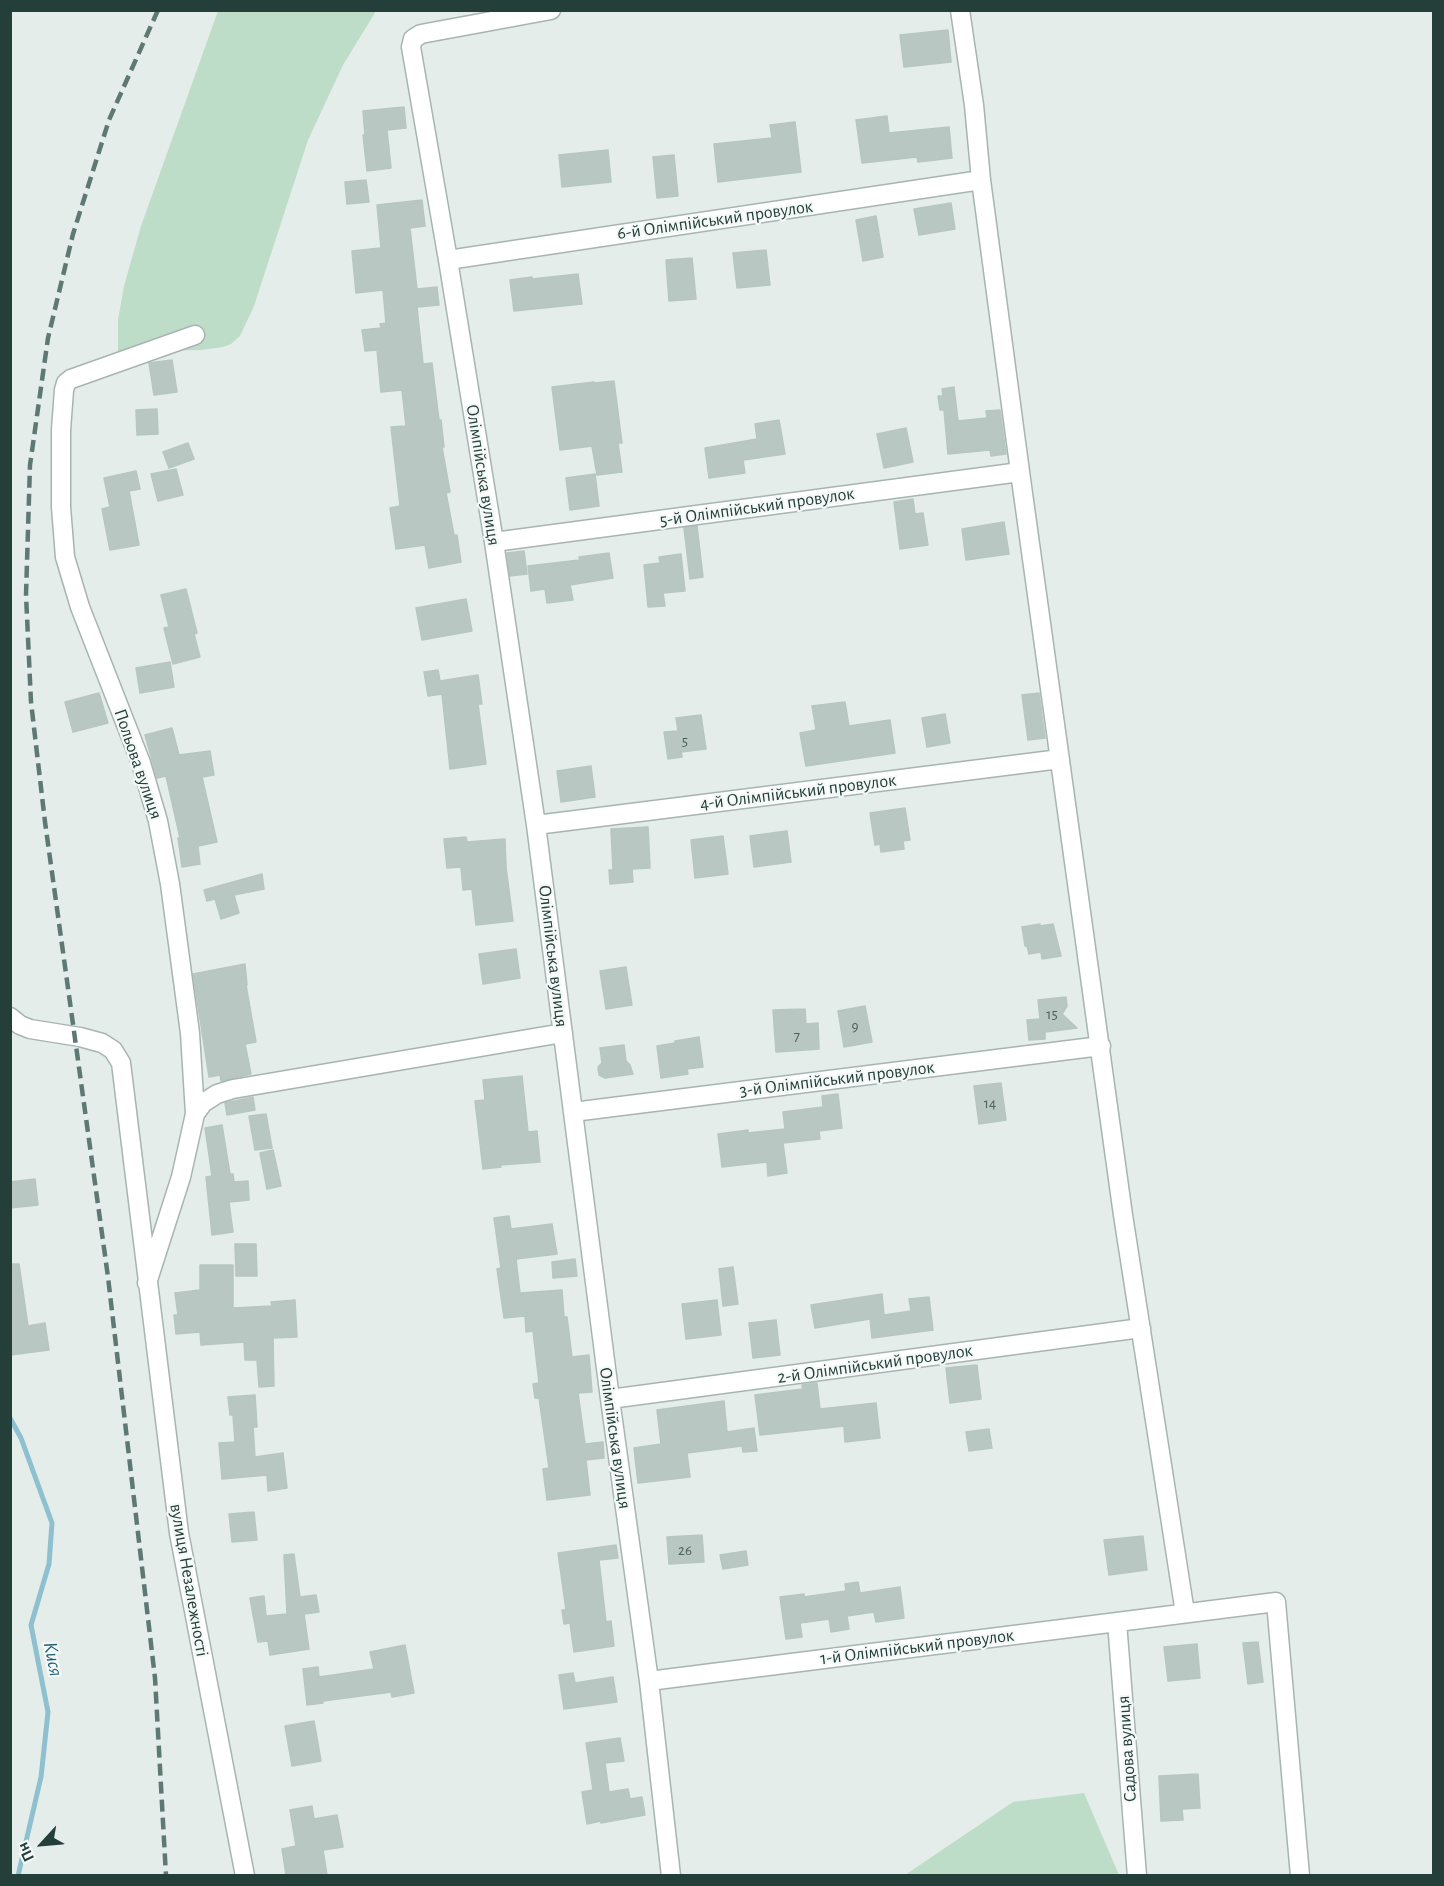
<!DOCTYPE html>
<meta charset="utf-8">
<style>
body{margin:0}
#map{position:relative;width:1444px;height:1886px;overflow:hidden;background:#e4ede9;font-family:"Alegreya Sans",sans-serif}
canvas{display:block}
.frame{position:absolute;inset:0;border:12px solid #243e39;pointer-events:none}
.north{position:absolute;left:12px;top:1814px;width:60px;height:60px;-webkit-text-stroke:4px #f4f9f7;paint-order:stroke;rotate:244deg;font-size:16px;font-weight:700;line-height:24px;text-align:center;color:#243e39}
.north::after{content:'';display:block;margin:auto;width:21px;height:27px;background:#243e39;clip-path:polygon(50% 0,100% 100%,50% 72%,0 100%)}
</style>
<div id="map">
<canvas width="1444" height="1886"></canvas>
<div class="frame"></div>
<div class="north">Пн</div>
</div>
<script>
const context = document.querySelector('canvas').getContext('2d');
context.lineJoin = 'round';
function fillPath(path, color) {
  context.fillStyle = color;
  context.fill(path, 'evenodd');
}
function poly(rows) {
  const path = new Path2D();
  for (const r of rows) {
    path.moveTo(r[0], r[1]);
    for (let i = 2; i < r.length; i += 2) path.lineTo(r[i], r[i + 1]);
  }
  return path;
}
function strokePath(path, color, width, dash) {
  context.strokeStyle = color;
  context.lineWidth = width;
  context.lineCap = dash ? 'butt' : 'round';
  context.setLineDash(dash || []);
  context.stroke(path);
}
function write(font, color, halo, rows, align = 'center') {
  context.font = font + ' "Alegreya Sans",sans-serif';
  context.lineWidth = 4.5;
  context.setLineDash([]);
  context.textBaseline = 'middle';
  context.strokeStyle = halo;
  context.fillStyle = color;
  for (const [text, x, y, turn = 0] of rows) {
    context.save();
    context.translate(x, y);
    context.rotate((+turn || 0) * Math.PI / 180);
    context.textAlign = isNaN(turn) ? turn : align;
    if (halo) context.strokeText(text, 0, 0);
    context.fillText(text, 0, 0);
    context.restore();
  }
}
const green = poly([
 [218,11,376,11,343,65,308,140,254,306,240,336,231,344,223,347,201,350,118,352,118,320,124,286,141,226],
 [1084,1793,1119,1875,905,1875,1013,1802]
]);
const stream = poly([
 [10,1418,21,1438,52,1523,49,1564,31,1625,48,1712,41,1777,18,1876]
]);
const building = poly([
 [948,30,951,62,904,67,900,35,948,30],
 [404,107,406,128,387,130,391,168,367,171,363,135,365,135,363,111,404,107],
 [887,116,889,133,949,127,952,158,918,162,917,157,862,163,856,120,887,116],
 [795,122,801,172,718,182,714,144,772,138,770,125,795,122],
 [608,150,611,182,562,187,559,155,608,150],
 [674,155,678,196,657,198,653,157,674,155],
 [366,180,369,202,347,204,345,182,366,180],
 [422,200,425,226,410,228,417,289,437,287,439,305,417,307,423,364,432,363,439,420,441,420,444,447,442,447,450,492,446,493,454,535,457,535,461,562,429,568,425,545,396,549,390,508,400,506,391,427,406,426,402,390,381,392,377,350,365,351,362,330,381,328,380,324,386,323,383,290,356,293,352,251,381,248,377,205,422,200],
 [951,203,955,229,919,235,914,209,951,203],
 [876,216,883,257,863,261,856,220,876,216],
 [766,250,770,285,737,288,733,253,766,250],
 [692,258,696,299,669,301,666,260,692,258],
 [578,274,582,304,514,311,510,280,532,277,532,279,578,274],
 [172,360,177,392,154,395,149,363,172,360],
 [614,381,622,443,618,443,622,472,597,475,592,446,560,450,552,387,594,382,595,383,614,381],
 [954,387,958,421,987,418,986,411,1000,410,1006,454,991,456,990,450,948,454,944,410,940,410,938,396,943,396,942,389,954,387],
 [157,409,158,434,137,435,136,410,157,409],
 [779,420,785,454,743,460,745,473,709,478,705,448,757,439,755,424,779,420],
 [906,428,913,462,884,468,877,434,906,428],
 [188,443,194,459,169,468,163,452,188,443],
 [176,469,183,495,158,501,151,474,176,469],
 [136,471,140,489,129,491,139,545,110,550,102,509,110,507,104,478,136,471],
 [595,474,599,506,570,510,566,478,595,474],
 [913,499,915,514,923,513,928,545,900,549,894,502,913,499],
 [1004,522,1009,554,966,560,962,529,1004,522],
 [697,526,703,577,690,579,684,528,697,526],
 [524,551,527,574,510,576,507,553,524,551],
 [609,553,613,578,570,585,573,600,547,603,545,589,531,591,528,566,580,560,579,557,609,553],
 [681,554,685,591,663,593,665,606,648,607,644,565,660,563,659,557,681,554],
 [186,589,197,633,194,634,200,657,173,664,164,628,169,627,161,595,186,589],
 [466,599,472,631,422,640,416,608,466,599],
 [170,662,174,687,140,693,136,668,170,662],
 [438,670,440,681,478,675,482,704,478,704,486,764,450,769,442,694,428,696,424,672,438,670],
 [99,693,108,723,73,732,65,702,99,693],
 [1039,693,1045,738,1028,740,1022,695,1039,693],
 [845,702,849,726,890,720,895,753,806,766,800,733,816,730,812,706,845,702],
 [945,714,950,743,927,747,922,718,945,714],
 [701,715,706,749,681,752,682,757,668,759,664,732,678,731,676,718,701,715],
 [172,728,179,755,210,751,214,775,202,777,217,842,198,846,200,864,182,867,178,838,180,838,166,776,157,778,145,735,172,728],
 [591,766,595,797,561,802,557,771,591,766],
 [905,808,910,840,903,841,904,849,881,852,880,844,875,845,870,813,905,808],
 [648,827,650,868,632,869,633,882,610,884,609,870,613,870,611,829,648,827],
 [787,831,791,862,754,867,750,836,787,831],
 [723,836,728,874,695,878,691,840,723,836],
 [466,837,467,842,505,839,506,867,513,921,476,925,472,889,463,890,461,867,447,868,444,839,466,837],
 [262,874,264,889,234,895,239,913,221,919,215,899,207,901,204,890,262,874],
 [1040,924,1040,926,1053,924,1061,956,1042,959,1041,952,1029,954,1027,946,1025,946,1022,927,1040,924],
 [516,949,520,978,483,984,479,954,516,949],
 [245,964,247,985,246,985,256,1042,245,1044,251,1074,221,1081,220,1075,209,1077,193,974,245,964],
 [626,967,632,1005,606,1009,600,971,626,967],
 [1066,997,1067,1006,1062,1014,1077,1028,1045,1032,1045,1039,1029,1040,1027,1020,1040,1019,1038,1000,1066,997],
 [865,1006,872,1042,844,1047,838,1011,865,1006],
 [805,1009,806,1024,818,1023,819,1049,776,1052,773,1010,805,1009],
 [699,1037,703,1067,687,1069,688,1074,661,1078,657,1046,675,1043,675,1041,699,1037],
 [624,1045,626,1061,630,1065,633,1074,605,1078,599,1075,598,1067,602,1063,600,1048,624,1045],
 [522,1076,528,1132,537,1131,540,1162,500,1165,501,1167,483,1169,475,1101,485,1100,483,1080,522,1076],
 [1001,1083,1006,1120,979,1124,974,1086,1001,1083],
 [838,1094,842,1128,819,1131,820,1139,783,1143,787,1173,768,1176,767,1162,722,1167,718,1134,748,1130,748,1133,785,1129,783,1112,823,1107,822,1096,838,1094],
 [253,1097,255,1110,227,1115,225,1103,253,1097],
 [266,1114,272,1148,255,1150,249,1116,266,1114],
 [222,1125,230,1174,233,1174,234,1182,248,1181,249,1200,229,1202,233,1232,212,1235,206,1177,212,1176,205,1128,222,1125],
 [273,1150,281,1186,267,1189,260,1153,273,1150],
 [35,1179,38,1205,10,1208,10,1182,35,1179],
 [509,1216,511,1229,552,1224,557,1254,516,1259,520,1293,562,1290,564,1317,567,1317,572,1357,589,1355,592,1392,578,1393,585,1444,603,1442,604,1458,586,1460,590,1495,547,1500,543,1469,549,1468,539,1398,535,1398,533,1384,539,1383,533,1331,526,1332,525,1316,504,1318,497,1269,501,1268,494,1218,509,1216],
 [235,1244,256,1244,257,1276,236,1276,235,1244],
 [575,1259,577,1276,553,1278,552,1262,575,1259],
 [10,1264,19,1264,28,1326,45,1323,49,1350,10,1355,10,1264],
 [200,1265,233,1265,233,1308,272,1306,271,1302,295,1300,297,1337,273,1338,274,1386,259,1387,257,1360,245,1360,244,1342,201,1345,200,1332,176,1334,174,1315,178,1315,175,1293,200,1290,200,1265],
 [733,1267,738,1304,723,1306,719,1269,733,1267],
 [882,1294,884,1315,911,1311,909,1299,929,1297,933,1330,872,1338,870,1319,815,1328,811,1305,882,1294],
 [717,1300,721,1335,686,1339,682,1304,717,1300],
 [776,1320,780,1355,753,1358,749,1323,776,1320],
 [977,1365,981,1399,950,1403,946,1368,977,1365],
 [817,1383,820,1409,876,1403,880,1438,845,1442,844,1426,760,1435,755,1395,803,1389,802,1385,817,1383],
 [255,1395,257,1427,253,1427,255,1457,283,1453,287,1488,268,1491,267,1475,222,1479,219,1443,235,1442,233,1415,230,1415,228,1397,255,1395],
 [724,1401,727,1432,754,1428,757,1451,743,1452,742,1446,687,1453,690,1477,638,1483,634,1448,661,1444,657,1410,724,1401],
 [989,1429,992,1448,969,1451,966,1432,989,1429],
 [254,1512,257,1540,232,1542,229,1514,254,1512],
 [702,1535,704,1562,669,1564,667,1537,702,1535],
 [1143,1536,1147,1570,1109,1575,1104,1540,1143,1536],
 [616,1545,618,1558,599,1560,606,1622,611,1621,614,1646,574,1652,570,1623,564,1624,562,1610,566,1610,558,1553,616,1545],
 [746,1551,748,1565,723,1569,720,1555,746,1551],
 [294,1554,300,1597,316,1595,319,1612,304,1614,309,1649,270,1655,268,1641,258,1642,250,1598,264,1596,266,1616,287,1614,284,1555,294,1554],
 [858,1582,860,1593,900,1587,904,1618,876,1622,874,1612,847,1616,849,1629,831,1632,829,1619,800,1623,802,1637,786,1639,780,1597,804,1594,804,1597,846,1591,845,1584,858,1582],
 [1258,1642,1263,1682,1248,1684,1243,1643,1258,1642],
 [1197,1644,1200,1678,1168,1681,1164,1647,1197,1644],
 [405,1645,414,1693,392,1697,391,1692,323,1701,323,1703,307,1705,303,1669,318,1667,319,1677,374,1669,370,1652,405,1645],
 [573,1673,575,1683,613,1677,617,1702,564,1709,559,1675,573,1673],
 [314,1721,321,1761,292,1766,285,1726,314,1721],
 [620,1738,624,1761,605,1763,609,1792,628,1789,630,1799,642,1797,645,1815,601,1823,601,1821,587,1824,582,1792,593,1790,586,1743,620,1738],
 [1198,1774,1200,1808,1182,1809,1183,1820,1161,1821,1159,1776,1198,1774],
 [312,1806,314,1819,337,1815,343,1847,323,1850,327,1875,286,1875,282,1849,296,1846,290,1810,312,1806]
]);
const minor = poly([
 [551,10,421,34,413,39,411,47,448,260,494,542,536,825,610,1399,649,1681,671,1876],
 [960,10,974,105,981,180,1020,472,1123,1215,1185,1613],
 [448,260,981,180],
 [494,542,1020,472],
 [536,825,1060,759],
 [10,1017,20,1025,30,1029,80,1037,102,1043,113,1050,121,1063,179,1533,245,1876],
 [573,1112,1101,1046],
 [195,1114,203,1103,217,1094,233,1089,563,1033],
 [147,1283,181,1177,195,1114,190,1033,170,884,158,821,141,763,80,607,65,557,61,507,61,430,64,390,66,383,71,379,195,335],
 [610,1399,1141,1328],
 [1117,1622,1137,1876],
 [649,1681,1276,1602,1300,1876]
]);
const rail = poly([
 [158,10,109,120,73,234,48,338,30,465,26,595,31,702,45,822,108,1277,155,1678,166,1876]
]);
const numberNames = [
 ["5",685,741],
 ["15",1052,1014],
 ["9",855,1026],
 ["7",797,1036],
 ["14",990,1103],
 ["26",685,1550]
];
const streetNames = [
 ["6-й Олімпійський провулок",715,220,-8],
 ["Олімпійська вулиця",483,475,81],
 ["5-й Олімпійський провулок",757,507,-8],
 ["Польова вулиця",138,764,71],
 ["4-й Олімпійський провулок",798,792,-7],
 ["Олімпійська вулиця",553,956,83],
 ["3-й Олімпійський провулок",837,1079,-7],
 ["2-й Олімпійський провулок",875,1364,-8],
 ["Олімпійська вулиця",615,1438,82],
 ["вулиця Незалежності",189,1580,80],
 ["1-й Олімпійський провулок",917,1647,-7],
 ["Садова вулиця",1127,1749,-94]
];
const waterNames = [
 ["Кися",53,1659,79]
];
fillPath(green, '#bdddc9');
strokePath(stream, '#8ec0cf', 5);
fillPath(building, '#b9c7c3');
strokePath(building, '#b6c6c1', 1.5);
strokePath(minor, '#a7b5b1', 21);
strokePath(minor, '#fff', 18);
strokePath(rail, '#5e7974', 4.5, [12, 6]);
write('15px', '#49605c', null, numberNames);
write('18px', '#243e39', '#f4f9f7', streetNames);
write('italic 20px', '#206178', '#f4f9f7', waterNames);
</script>
